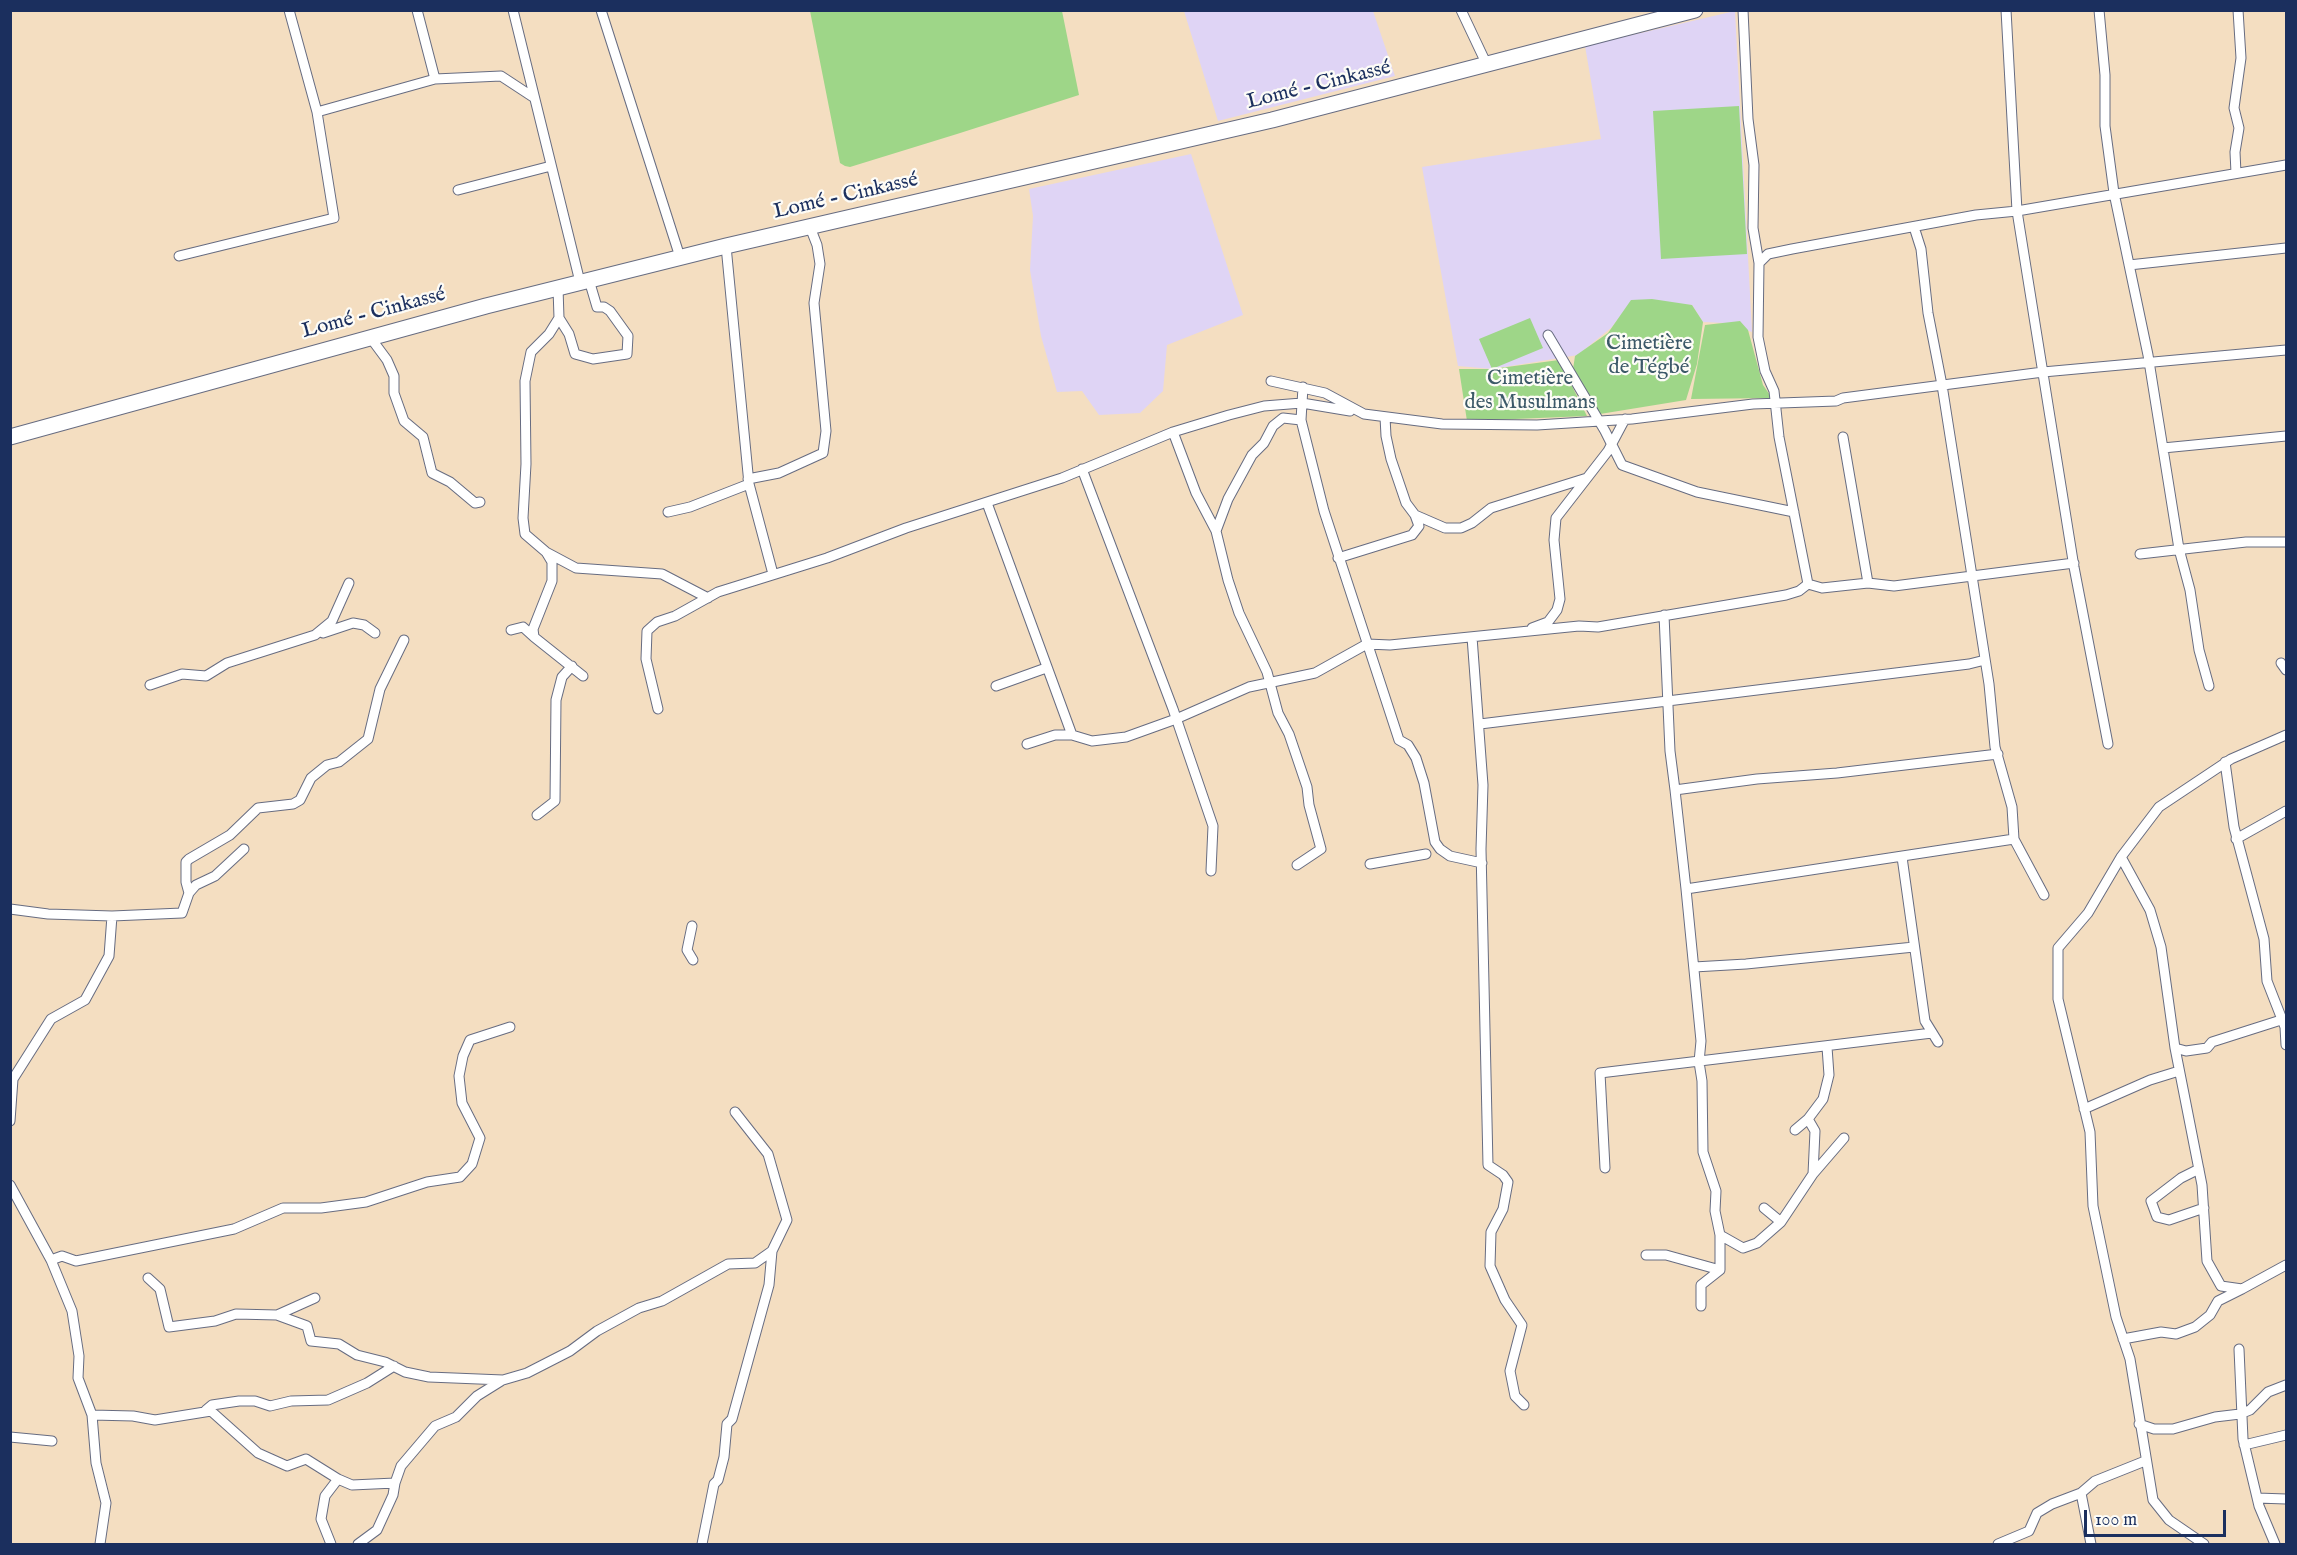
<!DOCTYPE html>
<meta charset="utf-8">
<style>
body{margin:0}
#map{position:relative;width:2297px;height:1555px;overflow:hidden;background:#f4dec1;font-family:"IM FELL English",serif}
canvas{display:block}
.frame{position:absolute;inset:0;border:12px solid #1b2f5e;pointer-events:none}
.scale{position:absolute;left:2084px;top:1510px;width:142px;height:27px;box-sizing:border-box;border:3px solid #1b2f5e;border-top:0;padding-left:8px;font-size:18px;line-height:21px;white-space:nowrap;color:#1b2f5e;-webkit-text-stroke:4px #fdfcf7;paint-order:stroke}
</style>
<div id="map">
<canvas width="2297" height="1555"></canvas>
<div class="frame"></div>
<div class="scale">100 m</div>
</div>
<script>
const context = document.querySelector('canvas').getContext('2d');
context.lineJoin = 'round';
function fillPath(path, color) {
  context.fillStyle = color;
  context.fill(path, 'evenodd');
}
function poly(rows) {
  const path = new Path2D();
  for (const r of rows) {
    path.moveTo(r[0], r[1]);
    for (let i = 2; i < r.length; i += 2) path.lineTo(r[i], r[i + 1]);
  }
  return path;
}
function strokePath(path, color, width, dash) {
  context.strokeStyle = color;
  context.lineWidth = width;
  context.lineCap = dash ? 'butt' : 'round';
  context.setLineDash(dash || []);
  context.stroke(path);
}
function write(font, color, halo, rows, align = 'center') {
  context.font = font + ' "IM FELL English",serif';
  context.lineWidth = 4.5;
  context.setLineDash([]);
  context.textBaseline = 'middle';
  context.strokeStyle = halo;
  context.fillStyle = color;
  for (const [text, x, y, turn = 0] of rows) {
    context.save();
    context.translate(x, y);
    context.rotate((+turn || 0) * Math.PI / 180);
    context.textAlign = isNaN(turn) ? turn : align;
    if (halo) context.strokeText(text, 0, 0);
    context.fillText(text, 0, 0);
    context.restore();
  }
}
const built = poly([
 [1184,11,1373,11,1395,76,1218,121],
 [1735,11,1752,332,1725,323,1703,322,1692,305,1632,300,1612,327,1578,355,1492,369,1458,366,1422,167,1601,139,1585,46],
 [1191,154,1243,315,1167,345,1163,391,1140,413,1099,415,1082,391,1057,392,1041,336,1030,270,1033,216,1029,189]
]);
const green = poly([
 [810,11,1062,11,1079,95,957,134,850,167,845,166,840,163],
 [1739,106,1747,254,1661,259,1653,111],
 [1652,299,1692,305,1703,322,1697,364,1686,400,1600,414,1573,369,1575,356,1608,333,1631,300],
 [1530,318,1543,348,1492,369,1559,360,1587,416,1467,421,1459,369,1492,369,1479,339],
 [1740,321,1748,330,1763,385,1772,398,1691,399,1705,325]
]);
const minor = poly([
 [289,10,317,112,435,79,501,76,533,97],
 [417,10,435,79],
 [513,10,580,282],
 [601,10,680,257],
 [1461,10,1487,65],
 [1743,10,1748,119,1754,165,1753,228,1759,263,1758,337,1765,371,1774,391,1779,437,1808,584],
 [2006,10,2017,211,2074,567,2108,744],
 [2099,10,2105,75,2105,126,2114,193,2148,355,2179,549,2190,590,2199,650,2209,686],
 [2236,173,2235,152,2239,128,2234,108,2241,58,2238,10],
 [458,190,551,166],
 [1914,227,1921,249,1928,313,1942,385,1989,684,1995,747,2012,807,2014,839,2044,895],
 [726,246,749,484,773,574],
 [179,256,334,218,317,112],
 [1759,263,1768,254,1792,249,1976,215,2017,211,2286,165],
 [2129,265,2286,248],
 [558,288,559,318,549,334,531,352,525,381,526,464,523,518,525,534,546,552,552,562,552,581,533,629,534,637,583,676],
 [559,318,569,334,575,354,593,359,627,354,628,336,610,311,604,307,597,307,589,280],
 [1548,335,1605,431,1622,465,1697,492,1794,512],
 [370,337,387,360,394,376,394,393,404,421,423,437,432,473,450,482,475,503,480,502],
 [1271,381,1325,393,1364,414,1442,424,1537,425,1632,419,1753,404,1836,401,1843,398,2043,372,2286,350],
 [1303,387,1301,420,1324,511,1399,740,1408,745,1416,758,1424,783,1435,842,1440,849,1450,856,1482,863],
 [1173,432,1196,493,1216,531,1228,580,1239,613,1267,672,1278,713,1289,734,1307,787,1309,805,1321,849,1297,865],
 [1843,437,1868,583],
 [2163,448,2286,436],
 [1082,469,1173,709,1213,826,1211,871],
 [748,479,779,473,823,453,826,431,814,303,820,264,817,245,810,227],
 [987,503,1072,735],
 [668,512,690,507,749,484],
 [1415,515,1445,528,1461,528,1472,523,1491,508,1587,478],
 [1216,531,1228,499,1252,455,1264,443,1273,426,1283,418,1301,420],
 [546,552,576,568,662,574,708,598],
 [2140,554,2246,542,2286,542],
 [1338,558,1412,535,1419,526,1415,515,1406,503,1391,459,1386,436,1385,417],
 [1664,615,1670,751,1675,790,1757,779,1837,773,1998,754],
 [1532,628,1548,622,1557,610,1560,599,1554,540,1556,518,1608,451,1625,419],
 [511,630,523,627,534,637],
 [323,633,353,623,364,625,375,633],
 [1472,637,1483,785,1481,849,1488,1165,1503,1175,1508,1182,1503,1209,1491,1232,1490,1266,1505,1300,1522,1325,1510,1371,1515,1396,1524,1405],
 [2281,663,2286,670],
 [150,685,182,674,206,676,227,663,315,635,332,621,349,583],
 [996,686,1046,668],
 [658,709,646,659,647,631,657,622,675,616,718,592,827,558,906,528,1062,478,1173,432,1229,415,1264,406,1302,403,1350,411],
 [1480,724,1969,664,1985,660],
 [1027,744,1055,735,1072,735,1092,741,1126,737,1176,719,1249,687,1315,673,1367,644,1390,645,1579,626,1598,627,1786,595,1799,591,1808,584,1822,588,1868,583,1894,586,2074,563],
 [2225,762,2234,827,2264,939,2267,981,2285,1027,2286,1045],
 [1675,790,1686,889],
 [537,815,555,801,556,700,562,677,572,666],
 [2236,839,2286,811],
 [1902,857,1925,1021,1938,1042],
 [2121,857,2150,910,2161,947,2175,1048,2202,1185,2207,1261,2221,1286,2242,1289,2286,1265],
 [1370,864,1426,854],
 [189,893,186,882,186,862,189,859,230,835,258,808,293,804,300,800,311,778,327,765,339,762,368,739,380,689,404,640],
 [10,909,48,914,112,916,182,913,189,893,196,885,215,876,244,849],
 [692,926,687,950,693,960],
 [1694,967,1746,964,1914,947],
 [2175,1048,2186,1051,2207,1048,2212,1042,2281,1020],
 [2084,1109,2150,1080,2179,1071],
 [10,1121,13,1079,51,1019,85,1000,109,956,112,916],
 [1795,1130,1808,1119,1823,1099,1829,1075,1827,1047],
 [1605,1168,1600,1073,1932,1033],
 [2199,1169,2181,1178,2151,1201,2157,1217,2169,1220,2204,1208],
 [1813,1174,1844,1138],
 [10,1185,51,1260,72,1311,79,1356,78,1378,92,1415,96,1463,106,1503,100,1544],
 [1764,1208,1781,1222,1813,1174,1815,1131,1808,1119],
 [1720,1235,1743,1248,1757,1243,1781,1222],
 [1646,1255,1666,1255,1720,1270],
 [51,1260,62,1256,76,1261,234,1229,283,1208,321,1208,366,1202,427,1182,460,1177,472,1164,480,1138,462,1103,459,1076,463,1056,470,1040,510,1027],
 [148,1278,160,1289,169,1327,215,1321,236,1314,277,1315,307,1326,311,1341,339,1344,357,1355,385,1362,405,1372,429,1377,503,1380,527,1373,570,1351,597,1331,639,1308,662,1301,728,1264,755,1263,772,1251,787,1220,768,1154,735,1112],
 [1701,1306,1701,1285,1720,1270,1720,1235,1715,1211,1716,1191,1703,1152,1702,1081,1699,1062,1701,1041,1686,889,2014,839],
 [277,1315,315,1298],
 [2123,1339,2161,1332,2176,1334,2195,1327,2210,1315,2218,1301,2242,1289],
 [2239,1349,2243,1439,2259,1506,2275,1544],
 [206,1410,212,1405,239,1401,255,1401,270,1406,291,1401,328,1400,367,1383,394,1366],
 [92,1415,133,1416,155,1420,211,1411,258,1453,287,1466,306,1459,338,1479,325,1496,321,1519,331,1544],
 [2139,1424,2154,1429,2173,1429,2215,1417,2240,1414,2250,1410,2268,1392,2286,1385],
 [10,1437,52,1441],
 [2244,1445,2286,1435],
 [338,1479,352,1485,395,1483,401,1466,435,1426,456,1417,477,1396,501,1381],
 [2257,1498,2286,1499],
 [358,1544,377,1530,393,1495,395,1483],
 [702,1544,714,1484,718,1480,724,1457,727,1424,732,1419,769,1285,772,1251],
 [1998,1544,2029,1531,2037,1513,2052,1504,2081,1493],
 [2091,1544,2081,1493,2095,1481,2145,1461],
 [2204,1544,2169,1520,2153,1500,2130,1359,2116,1317,2093,1206,2090,1132,2058,999,2058,948,2088,913,2121,857,2159,807,2231,759,2286,735]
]);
const trunk = poly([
 [10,437,486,306,726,246,1272,120,1695,10]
]);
const streetNames = [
 ["Lomé - Cinkassé",1319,86,-14],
 ["Lomé - Cinkassé",846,197,-13],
 ["Lomé - Cinkassé",374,314,-15]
];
const parkNames = [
 ["Cimetière",1649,345],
 ["de Tégbé",1649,369],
 ["Cimetière",1530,380],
 ["des Musulmans",1530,404]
];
fillPath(built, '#dfd4f5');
fillPath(green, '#9ed688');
strokePath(minor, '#676c81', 11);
strokePath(trunk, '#676c81', 17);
strokePath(minor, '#fff', 9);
strokePath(trunk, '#fff', 15);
write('21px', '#1b2f5e', '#fdfcf7', streetNames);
write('21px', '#3c5968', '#fdfcf7', parkNames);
</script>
